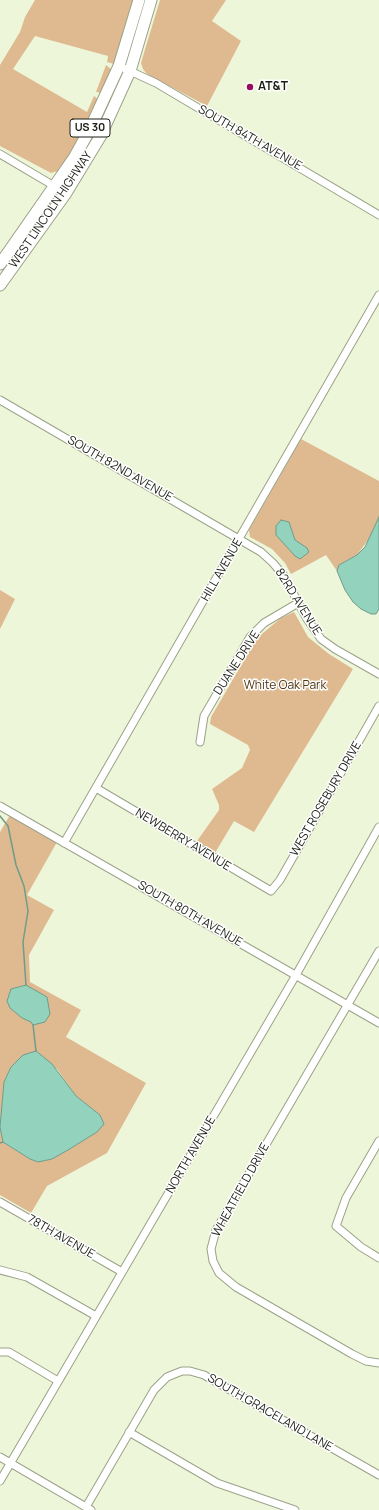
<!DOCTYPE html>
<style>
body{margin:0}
canvas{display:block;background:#eef6da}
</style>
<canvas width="379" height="1510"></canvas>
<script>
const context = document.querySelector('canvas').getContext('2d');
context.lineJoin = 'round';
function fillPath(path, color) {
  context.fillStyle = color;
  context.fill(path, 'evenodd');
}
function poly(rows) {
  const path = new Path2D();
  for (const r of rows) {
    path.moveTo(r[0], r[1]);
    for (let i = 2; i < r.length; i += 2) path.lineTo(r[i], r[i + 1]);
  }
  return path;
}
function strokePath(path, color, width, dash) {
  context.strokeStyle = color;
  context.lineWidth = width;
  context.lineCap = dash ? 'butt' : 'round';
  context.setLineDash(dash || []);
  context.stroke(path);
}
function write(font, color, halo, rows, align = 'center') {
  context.font = font + ' Manrope,sans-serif';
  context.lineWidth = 3;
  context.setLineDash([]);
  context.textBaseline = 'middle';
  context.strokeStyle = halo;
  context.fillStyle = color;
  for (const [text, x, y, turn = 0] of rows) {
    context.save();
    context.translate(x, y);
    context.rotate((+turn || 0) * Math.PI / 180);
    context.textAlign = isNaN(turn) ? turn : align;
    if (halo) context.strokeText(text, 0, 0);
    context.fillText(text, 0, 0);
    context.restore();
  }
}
const green = poly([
 [35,0,135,0,114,64,107,62,108,56,35,36,13,69,87,112,94,96,99,100,88,125,61,170,51,173,0,146,0,65,20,32,25,17],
 [160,0,226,0,212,21,241,41,207,106,147,74,143,69,141,63,143,56],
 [106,65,112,70,103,93,96,92],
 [301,439,379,481,379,517,371,536,357,555,339,565,337,571,326,555,291,574,285,563,272,549,250,537,249,530],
 [0,590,15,599,0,629],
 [294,612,308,637,329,654,353,669,254,832,234,821,215,853,197,841,219,810,219,805,212,789,242,768,250,750,248,745,210,724,211,717,257,638,281,618],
 [10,815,57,842,27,895,54,910,29,955,30,982,81,1010,66,1037,146,1083,107,1153,47,1186,31,1213,0,1195,0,832],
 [23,1055,57,1069,76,1096,100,1115,97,1132,52,1159,38,1162,30,1159,3,1142,0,1127,4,1082,11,1067]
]);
const water = poly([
 [379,517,379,609,376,614,371,614,361,609,353,602,345,590,337,571,339,565,357,555,365,547,379,517],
 [281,520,289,522,295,540,307,548,309,552,300,559,295,556,276,535,276,526,281,520],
 [26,985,47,997,50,1014,45,1022,33,1025,31,1022,22,1018,10,1008,7,1001,11,989,26,985],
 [36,1051,52,1064,76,1096,100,1115,104,1124,97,1132,68,1150,52,1159,38,1162,30,1159,3,1142,0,1127,4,1082,11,1067,23,1055,36,1051]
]);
const stream = poly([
 [0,816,8,826,16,865,24,886,28,911,23,942,26,985],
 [33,1025,36,1051],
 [0,1143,3,1142]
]);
const street = poly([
 [119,66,156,83,379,215],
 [0,154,66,193],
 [0,400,261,552,273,563,284,576,307,619,321,639,335,649,379,674],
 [200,742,204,716,250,637,264,623,298,603],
 [96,788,271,891,280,880,379,706],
 [0,806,379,1023],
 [64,843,379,295],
 [379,951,216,1230,211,1249,213,1261,219,1273,236,1287,352,1354,366,1361,379,1363],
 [379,1141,346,1198,336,1226,361,1247,379,1258],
 [0,1202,122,1272],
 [0,1270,27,1277,96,1316],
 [0,1352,9,1352,58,1381],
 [129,1432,217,1483,295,1510],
 [0,1457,91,1510],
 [0,1481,296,975,379,827],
 [86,1507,154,1390,167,1377,182,1371,190,1371,204,1375,379,1475]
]);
const primary = poly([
 [0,264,74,158,89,131,119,66,139,0],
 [0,285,66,193,100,137,130,71,151,0]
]);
const markers = [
 [250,87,4,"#990b5d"]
];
const shields = [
 [90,128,40]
];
const shieldNames = [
 ["US 30",90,128]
];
const poiNames = [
 ["AT&T",258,87]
];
const streetNames = [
 ["SOUTH 84TH AVENUE",250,138,30],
 ["WEST LINCOLN HIGHWAY",51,210,-56],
 ["SOUTH 82ND AVENUE",120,469,30],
 ["HILL AVENUE",222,570,-60],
 ["82RD AVENUE",298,602,58],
 ["DUANE DRIVE",237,663,-57],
 ["WEST ROSEBURY DRIVE",326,799,-60],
 ["NEWBERRY AVENUE",183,840,31],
 ["SOUTH 80TH AVENUE",190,914,30],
 ["NORTH AVENUE",191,1155,-60],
 ["WHEATFIELD DRIVE",241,1190,-61],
 ["78TH AVENUE",61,1237,30],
 ["SOUTH GRACELAND LANE",270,1413,30]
];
const parkNames = [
 ["White Oak Park",285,686]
];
fillPath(green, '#dfba91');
fillPath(water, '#93d2bc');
strokePath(water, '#6f9c8a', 1);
strokePath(stream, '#6f9c8a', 1.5);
strokePath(street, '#9ba288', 9);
strokePath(primary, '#9ba288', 13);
strokePath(street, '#fff', 7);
strokePath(primary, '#fff', 11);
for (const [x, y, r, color] of markers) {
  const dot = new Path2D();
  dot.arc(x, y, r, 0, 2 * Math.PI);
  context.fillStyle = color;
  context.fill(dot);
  strokePath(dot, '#fff', 1.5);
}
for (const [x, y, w] of shields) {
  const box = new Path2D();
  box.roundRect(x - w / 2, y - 9, w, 18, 3);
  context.fillStyle = '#fff';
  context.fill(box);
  strokePath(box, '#1c1f15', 1);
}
write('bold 11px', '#1c1f15', null, shieldNames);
write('bold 12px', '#1c1f15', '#fff', poiNames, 'left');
write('12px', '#1c1f15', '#fff', streetNames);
write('12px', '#4f3513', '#fff', parkNames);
</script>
